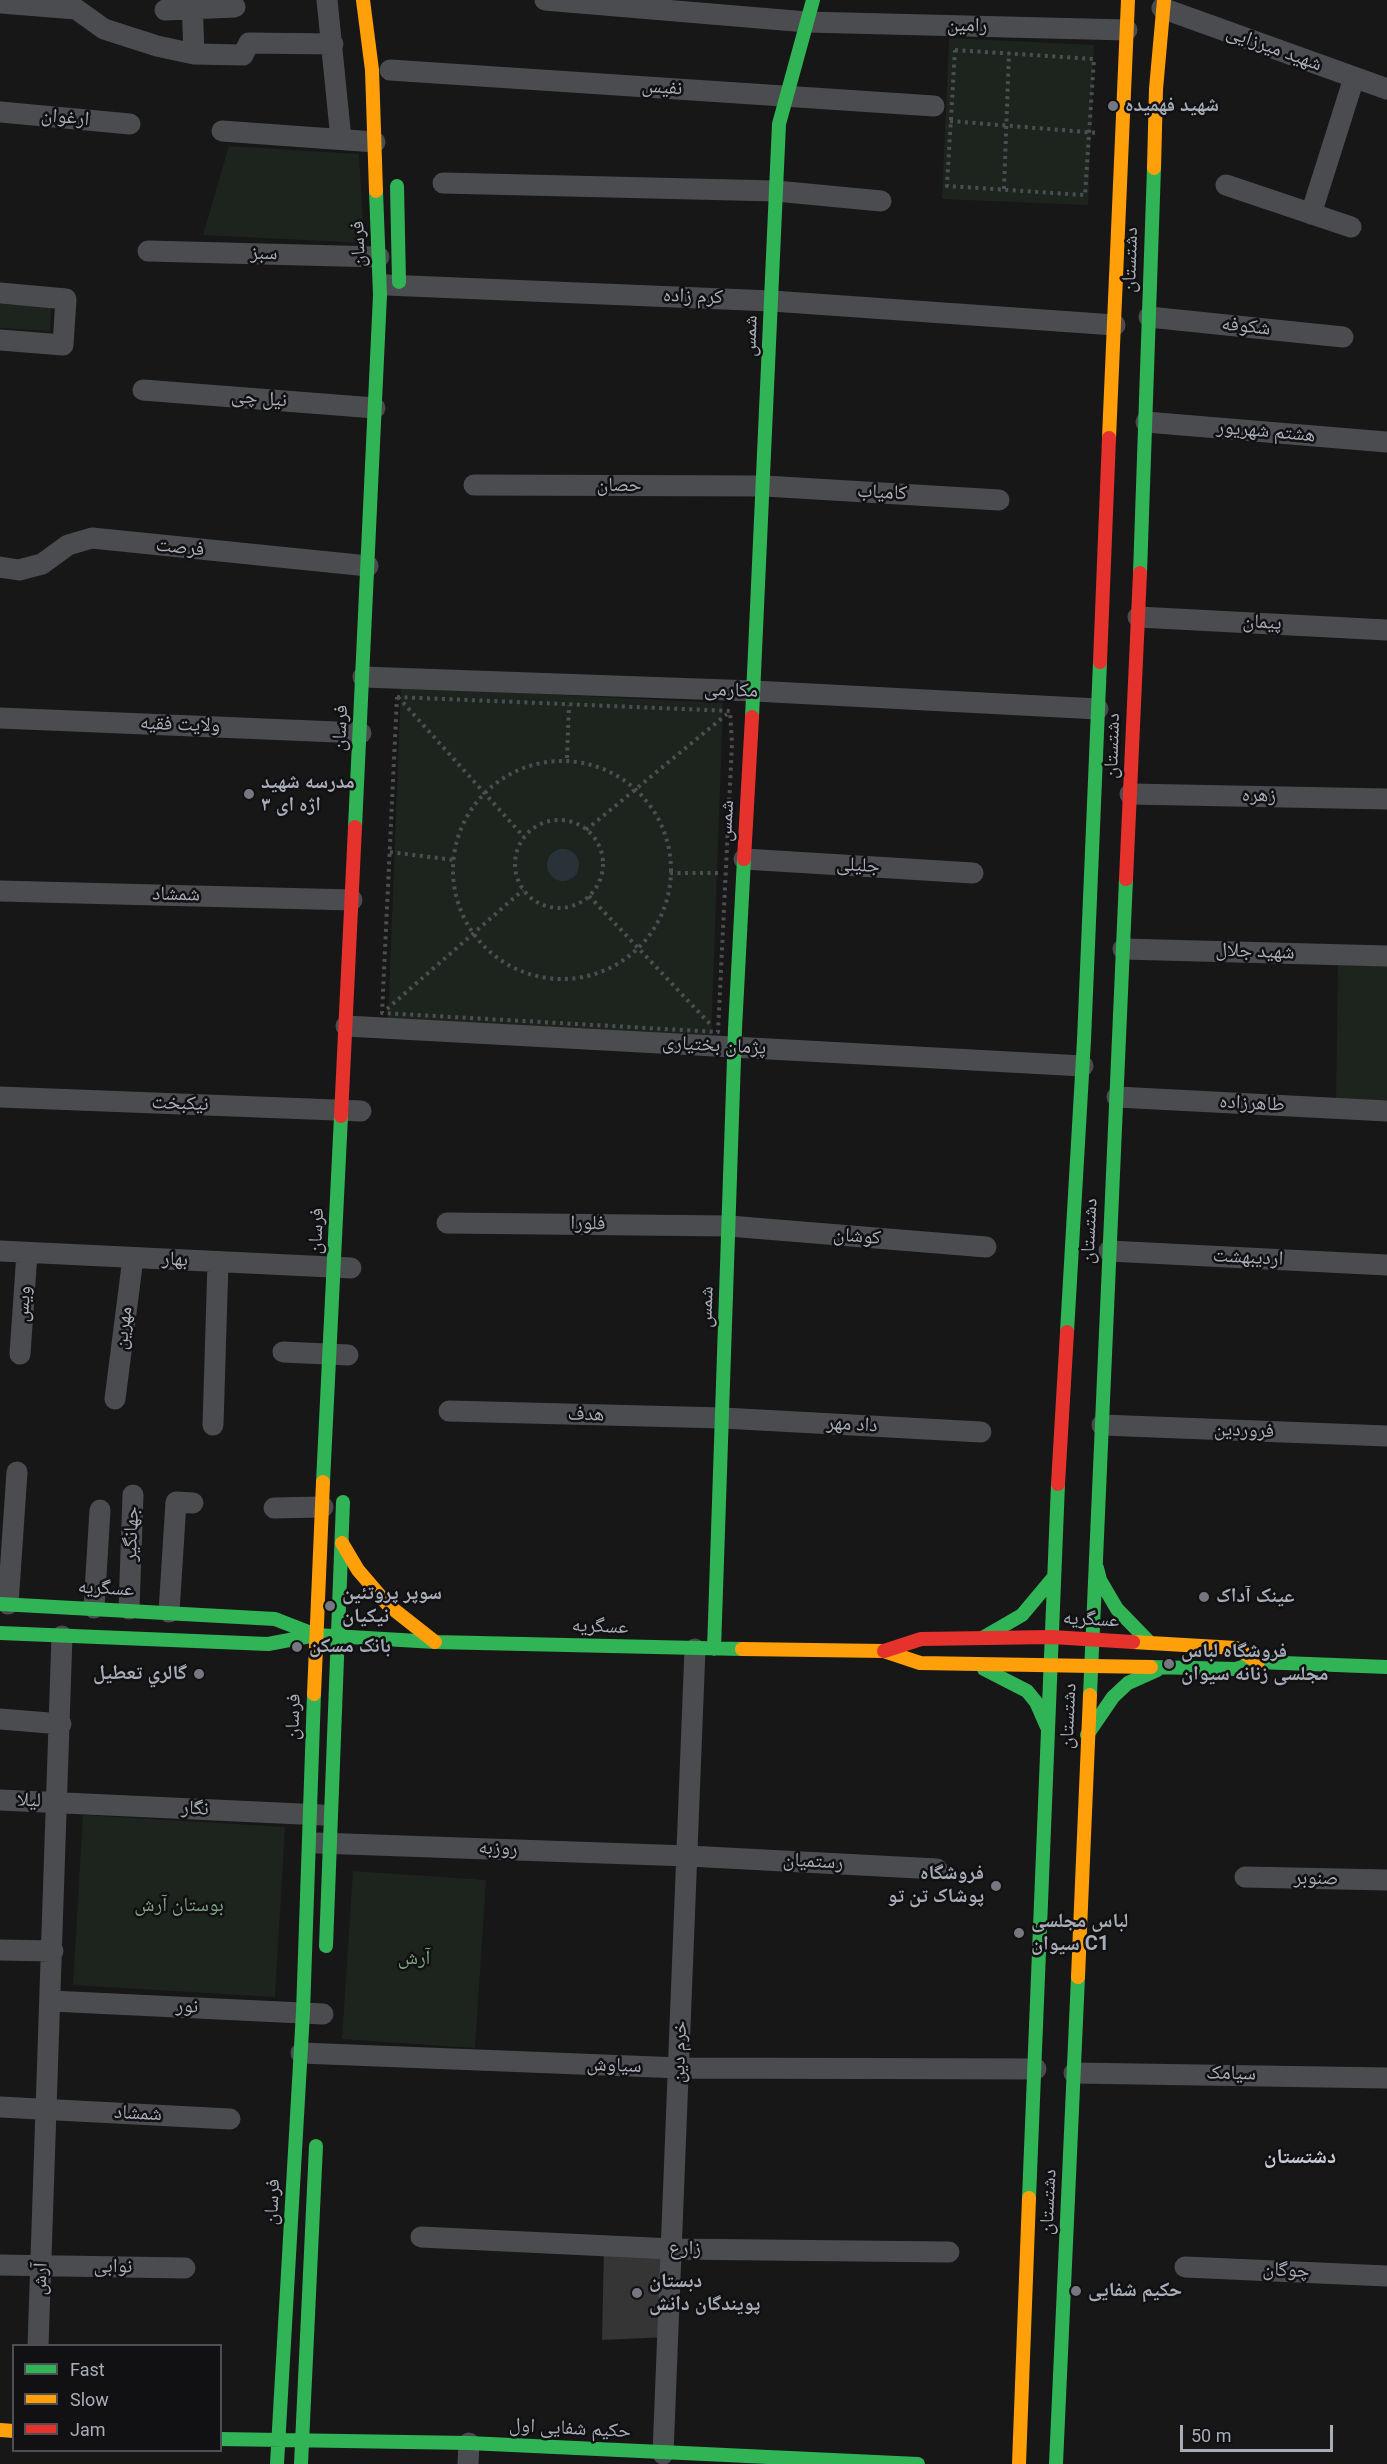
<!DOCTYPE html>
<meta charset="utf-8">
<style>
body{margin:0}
#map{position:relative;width:1387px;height:2464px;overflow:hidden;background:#171717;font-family:Roboto,sans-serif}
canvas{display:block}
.legend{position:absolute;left:12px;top:2344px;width:210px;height:108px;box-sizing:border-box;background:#111113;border:2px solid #4d4f55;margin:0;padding:8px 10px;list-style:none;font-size:18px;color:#a8adb8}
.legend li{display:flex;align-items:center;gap:12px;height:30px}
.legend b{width:30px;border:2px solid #4d4f55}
.scale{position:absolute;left:1180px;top:2425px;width:153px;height:27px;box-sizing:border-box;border:3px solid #a8adb8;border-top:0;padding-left:8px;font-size:18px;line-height:21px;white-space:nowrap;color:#a8adb8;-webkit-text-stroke:4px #111113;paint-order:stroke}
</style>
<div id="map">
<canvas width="1387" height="2464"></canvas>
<ul class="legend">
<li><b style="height:8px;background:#30b455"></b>Fast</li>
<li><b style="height:8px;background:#ff9f0a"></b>Slow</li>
<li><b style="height:8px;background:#e5322d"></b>Jam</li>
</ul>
<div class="scale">50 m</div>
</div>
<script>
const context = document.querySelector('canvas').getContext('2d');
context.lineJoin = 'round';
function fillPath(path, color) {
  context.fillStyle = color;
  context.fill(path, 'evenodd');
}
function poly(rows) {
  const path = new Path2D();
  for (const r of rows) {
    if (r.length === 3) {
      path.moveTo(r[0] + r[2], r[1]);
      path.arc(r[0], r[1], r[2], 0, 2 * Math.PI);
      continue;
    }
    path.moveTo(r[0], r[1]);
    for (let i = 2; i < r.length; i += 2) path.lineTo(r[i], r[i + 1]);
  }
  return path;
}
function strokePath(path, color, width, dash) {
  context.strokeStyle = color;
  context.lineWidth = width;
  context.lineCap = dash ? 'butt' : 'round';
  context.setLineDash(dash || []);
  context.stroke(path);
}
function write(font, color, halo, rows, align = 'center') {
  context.font = font + ' Roboto,"Noto Naskh Arabic",sans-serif';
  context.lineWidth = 5;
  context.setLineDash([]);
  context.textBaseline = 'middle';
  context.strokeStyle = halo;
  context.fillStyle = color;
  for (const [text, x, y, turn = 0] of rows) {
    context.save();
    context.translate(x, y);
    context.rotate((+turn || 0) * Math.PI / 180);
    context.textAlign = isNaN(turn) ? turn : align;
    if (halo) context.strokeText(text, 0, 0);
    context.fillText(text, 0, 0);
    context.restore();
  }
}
const green = poly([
 [949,38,1094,45,1088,205,942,199],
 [229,146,359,154,364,243,203,235],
 [0,304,51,307,50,331,0,328],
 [401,687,723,703,711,1039,388,1021],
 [1338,965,1387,966,1387,1101,1336,1099],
 [83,1815,285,1827,275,1997,73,1985],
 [353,1871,486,1880,475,2048,342,2039]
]);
const water = poly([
 [563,865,16]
]);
const building = poly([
 [604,2246,672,2249,668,2337,602,2340]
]);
const path = poly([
 [955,50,1094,59,1085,195,947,186,955,50],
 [950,121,1098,133],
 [1004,189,1009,53],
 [397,697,730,711,732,744,718,1032,382,1013,397,697],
 [398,697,524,837],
 [567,758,569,705],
 [562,870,109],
 [559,864,44],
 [586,830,727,714],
 [390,852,454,860],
 [670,873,719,873],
 [589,896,710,1024],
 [387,1009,523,890]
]);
const street = poly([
 [192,0,194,54],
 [327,0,341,139],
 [545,0,807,22,1127,30],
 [0,3,76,9,104,29,157,46,194,54,243,55,249,43,333,44],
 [1162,8,1387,89],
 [165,10,235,7],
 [390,70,934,106],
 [0,112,130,124],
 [222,131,375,142],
 [443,183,776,191,881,201],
 [1226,185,1351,227],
 [1311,214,1354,78],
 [148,251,379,257],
 [386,285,772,301,1115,325],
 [0,293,66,299,63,345,0,340],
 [1149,317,1343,337],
 [143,390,375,408],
 [1146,422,1387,442],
 [474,485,765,486,999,500],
 [0,567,19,570,42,564,68,545,92,538,368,566],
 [1138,617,1387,630],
 [363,677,754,691,1098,709],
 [0,718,361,733],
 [1130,794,1387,799],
 [744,859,973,873],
 [0,891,352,900],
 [1123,949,1387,956],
 [346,1026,1083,1066],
 [0,1097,361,1111],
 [1117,1097,1387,1111],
 [447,1223,729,1226,986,1247],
 [0,1251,351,1268],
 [1109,1251,1387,1265],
 [283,1352,348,1355],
 [20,1354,27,1253],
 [115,1399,133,1258],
 [449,1411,723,1418,981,1432],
 [213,1425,218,1262],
 [1102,1425,1387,1436],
 [274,1508,323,1507],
 [8,1604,17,1472],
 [94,1608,100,1510],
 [129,1609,133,1495],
 [169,1612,176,1502,193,1503],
 [0,1719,61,1724],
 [0,1800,322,1815],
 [318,1843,688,1856,937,1869],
 [1245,1877,1387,1880],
 [0,1950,53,1951],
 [51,2001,323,2014],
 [301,2053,680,2068,1036,2069],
 [1074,2073,1387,2078],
 [0,2107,230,2119],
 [421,2237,672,2249,949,2252],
 [0,2265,185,2268],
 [1185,2267,1387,2276],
 [38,2346,62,1636],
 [663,2454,695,1649],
 [468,2464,469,2443]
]);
const fast = poly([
 [397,186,399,282],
 [1140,573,1154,168],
 [752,717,779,124,813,0],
 [355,827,380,295,376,191],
 [1067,1332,1084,1040,1100,662],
 [323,1482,341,1116],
 [1097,1568,1100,1580,1117,1609,1150,1643],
 [0,1604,275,1619,316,1635],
 [0,1633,268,1644,316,1635,435,1642,742,1649],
 [984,1637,1022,1615,1053,1578],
 [714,1649,735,1029,744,859],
 [1151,1667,1236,1669,1258,1662,1387,1667],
 [984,1669,1027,1691,1036,1702,1047,1727],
 [1090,1695,1126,879],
 [1087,1735,1113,1697,1128,1683,1157,1670],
 [326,1946,343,1502],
 [1029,2198,1058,1484],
 [220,2439,469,2443,918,2464],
 [277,2464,303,2012,314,1694],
 [301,2464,316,2146],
 [1056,2464,1078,1977]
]);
const slow = poly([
 [363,0,372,70,376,191],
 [1154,168,1156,89,1164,0],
 [1109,438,1128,0],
 [342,1543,358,1570,388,1605,435,1642],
 [1133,1642,1236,1648,1258,1662],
 [742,1649,884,1651,920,1663,1151,1667],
 [314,1694,323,1482],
 [1078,1977,1090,1695],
 [0,2430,14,2431],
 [1019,2464,1029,2198]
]);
const jam = poly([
 [1100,662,1109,438],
 [744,859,752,717],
 [1126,879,1140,573],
 [341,1116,355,827],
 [1058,1484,1067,1332],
 [884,1651,921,1639,1052,1637,1133,1642]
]);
const markers = [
 [1113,106,6,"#757880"],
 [249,794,6,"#757880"],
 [1204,1597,6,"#757880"],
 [330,1606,6,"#757880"],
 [297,1647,6,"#757880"],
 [1169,1664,6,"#757880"],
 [199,1674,6,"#757880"],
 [996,1886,6,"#757880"],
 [1019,1933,6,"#757880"],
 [1076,2291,6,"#757880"],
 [637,2293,6,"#757880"]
];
const streetNames = [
 ["رامین",967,26,1],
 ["شهید میرزایی",1274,49,20],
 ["نفیس",662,88,4],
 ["ارغوان",65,118,5],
 ["فرسان",359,244,-92],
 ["سبز",264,254,1],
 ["دشتستان",1131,260,-88],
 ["کرم زاده",693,297,2],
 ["شکوفه",1246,327,6],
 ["شمس",751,336,-88],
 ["نیل چی",259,399,5],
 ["هشتم شهریور",1266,432,5],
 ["حصان",619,486],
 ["کامیاب",882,493,3],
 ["فرصت",180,548,6],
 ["پیمان",1262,623,3],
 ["مکارمی",731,691,2],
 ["ولایت فقیه",180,725,2],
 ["فرسان",341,728,-87],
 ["دشتستان",1113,746,-88],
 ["زهره",1259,796,1],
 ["شمس",727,821,-87],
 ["جلیلی",858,866,3],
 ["شمشاد",176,895,1],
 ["شهید جلال",1255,952,2],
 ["پژمان بختیاری",714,1046,3],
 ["نیکبخت",180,1104,2],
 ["طاهرزاده",1252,1104,3],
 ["فلورا",588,1224,1],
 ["فرسان",317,1231,-87],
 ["دشتستان",1090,1231,-87],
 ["کوشان",857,1237,5],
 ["اردیبهشت",1248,1258,3],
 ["بهار",175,1260,3],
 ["ویس",24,1304,-86],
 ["شمس",707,1307,-88],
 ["مهرین",124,1328,-83],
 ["هدف",586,1415,1],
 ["داد مهر",852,1425,3],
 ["فروردین",1244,1431,2],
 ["جهانگیر",132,1534,-88],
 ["عسگریه",106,1589,3],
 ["عسگریه",1091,1620,3],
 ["عسگریه",600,1627,2],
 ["دشتستان",1069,1716,-87],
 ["فرسان",294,1717,-88],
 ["لیلا",29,1801,2],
 ["نگار",195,1809,3],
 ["روزبه",498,1849,2],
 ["رستمیان",813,1862,3],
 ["صنوبر",1316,1879,1],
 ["نور",187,2007,3],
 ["خرم دین",680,2052,-88],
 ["سیاوش",614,2066,2],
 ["سیامک",1231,2074,1],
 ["شمشاد",138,2114,3],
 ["فرسان",273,2202,-87],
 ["دشتستان",1049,2202,-87],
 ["زارع",685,2249,1],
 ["نوابی",113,2267,1],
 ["چوگان",1286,2271,3],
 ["آرش",41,2279,-88],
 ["حکیم شفایی اول",570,2429,3]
];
const poiNames = [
 ["شهید فهمیده",1125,106],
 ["مدرسه شهید",261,783],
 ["اژه ای ۳",261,806],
 ["سوپر پروتئین",342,1594],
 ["نیکیان",342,1617],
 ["عینک آداک",1216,1597],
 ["بانک مسکن",309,1647],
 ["فروشگاه لباس",1181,1652],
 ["مجلسی زنانه سیوان",1181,1675],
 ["گالري تعطيل",187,1674,"right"],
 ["فروشگاه",984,1874,"right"],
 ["پوشاک تن تو",984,1897,"right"],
 ["لباس مجلسی",1031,1922],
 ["سیوان C1",1031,1945],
 ["دبستان",649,2282],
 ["پویندگان دانش",649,2305],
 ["حکیم شفایی",1088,2291]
];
const parkNames = [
 ["بوستان آرش",179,1906],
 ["آرش",414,1959]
];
const neighbourhoodNames = [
 ["دشتستان",1300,2158]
];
fillPath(green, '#1d241e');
fillPath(water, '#2a3239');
fillPath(building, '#353536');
strokePath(path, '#4d4e52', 4, [3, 4.5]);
strokePath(street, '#4b4c50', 21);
strokePath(fast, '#30b455', 14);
strokePath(slow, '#ff9f0a', 14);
strokePath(jam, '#e5322d', 14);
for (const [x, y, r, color] of markers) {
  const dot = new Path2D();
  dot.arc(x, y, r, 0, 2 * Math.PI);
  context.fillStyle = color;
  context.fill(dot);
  strokePath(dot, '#111113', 2);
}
write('20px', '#a8adb8', '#111113', streetNames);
write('bold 20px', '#a8adb8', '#111113', poiNames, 'left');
write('20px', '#7fa381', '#111113', parkNames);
write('bold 21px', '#c9ccd4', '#111113', neighbourhoodNames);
</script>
